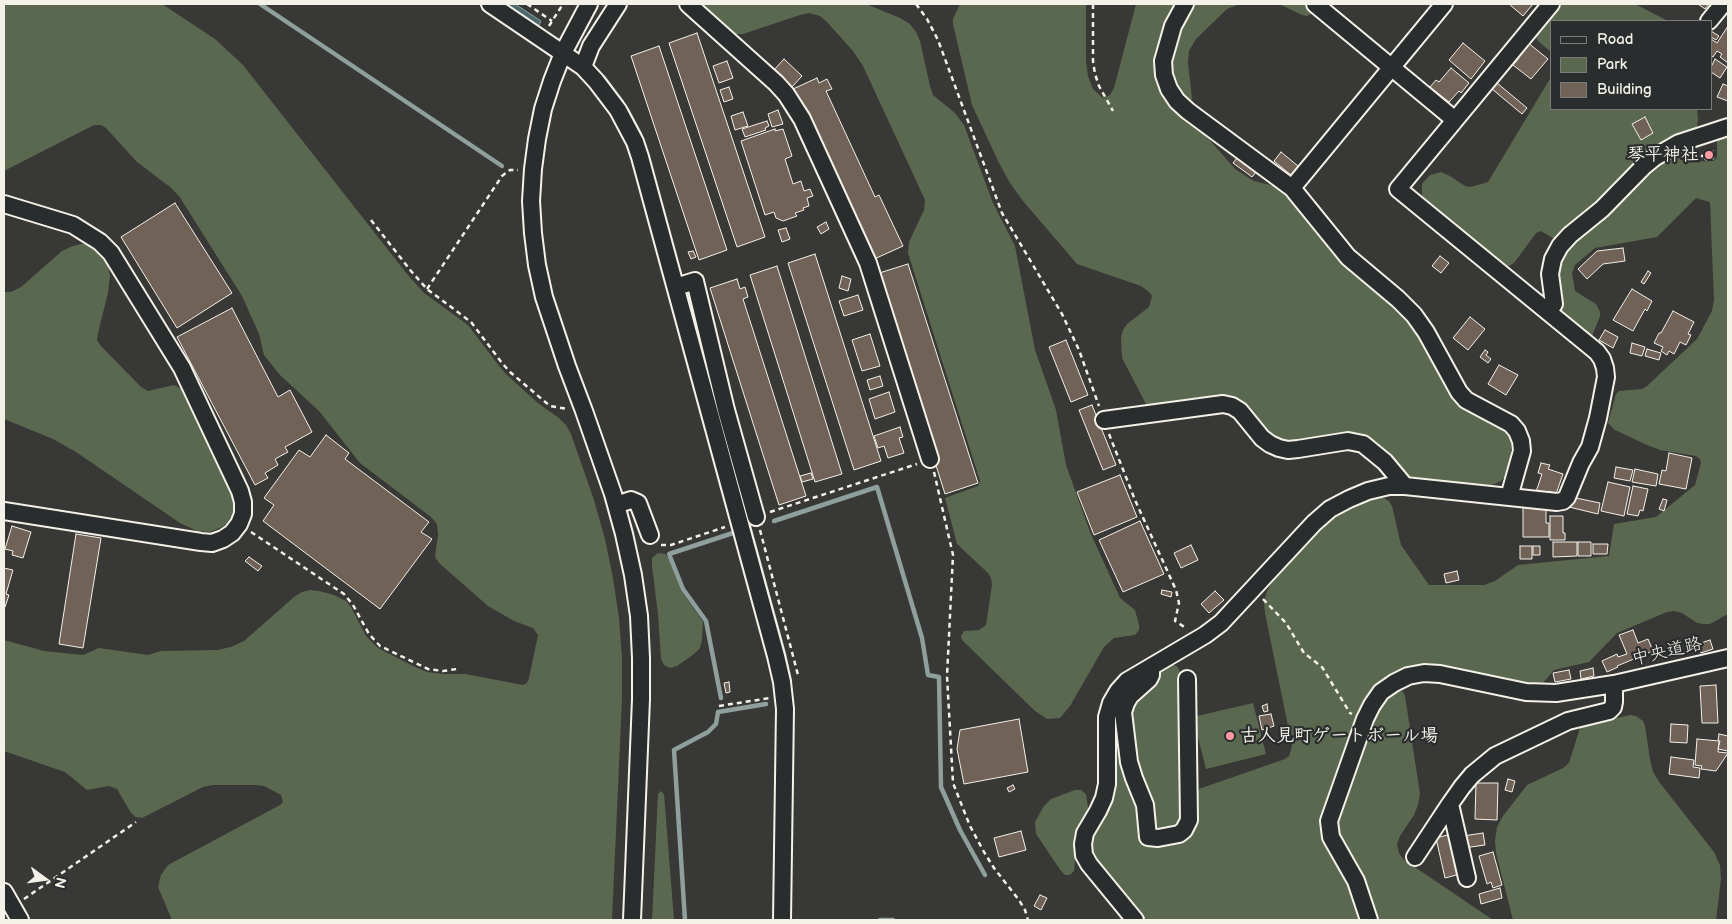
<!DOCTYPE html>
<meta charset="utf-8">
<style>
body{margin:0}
#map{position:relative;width:1732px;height:924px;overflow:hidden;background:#383836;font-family:"Balsamiq Sans",sans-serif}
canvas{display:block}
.frame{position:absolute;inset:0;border:5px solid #f4f1e8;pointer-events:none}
.legend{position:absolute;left:1550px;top:20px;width:162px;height:90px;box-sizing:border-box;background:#2a2d2e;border:1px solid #7b7b78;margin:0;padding:6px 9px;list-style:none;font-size:15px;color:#f4f1e8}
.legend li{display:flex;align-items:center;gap:10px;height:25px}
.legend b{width:25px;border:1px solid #7b7b78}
.north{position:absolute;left:20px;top:854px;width:50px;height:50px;-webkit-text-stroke:4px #2a2d2e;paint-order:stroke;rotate:104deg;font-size:14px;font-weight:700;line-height:20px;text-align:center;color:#f4f1e8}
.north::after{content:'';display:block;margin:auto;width:18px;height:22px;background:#f4f1e8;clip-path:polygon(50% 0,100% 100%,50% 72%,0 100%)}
</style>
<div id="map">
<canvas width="1732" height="924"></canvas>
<div class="frame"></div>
<ul class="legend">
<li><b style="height:6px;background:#2a2d2e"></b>Road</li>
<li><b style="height:14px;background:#5b6850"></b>Park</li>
<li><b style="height:14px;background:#706257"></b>Building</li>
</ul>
<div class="north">N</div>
</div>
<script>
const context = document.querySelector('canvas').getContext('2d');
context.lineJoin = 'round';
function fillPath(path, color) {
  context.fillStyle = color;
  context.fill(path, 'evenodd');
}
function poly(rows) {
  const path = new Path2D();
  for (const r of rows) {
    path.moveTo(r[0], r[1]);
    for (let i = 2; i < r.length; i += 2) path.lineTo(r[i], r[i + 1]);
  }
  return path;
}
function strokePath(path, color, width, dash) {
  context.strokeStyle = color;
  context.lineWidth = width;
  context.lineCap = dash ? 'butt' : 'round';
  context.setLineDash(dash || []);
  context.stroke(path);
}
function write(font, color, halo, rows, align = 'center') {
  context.font = font + ' "Balsamiq Sans","Klee One",sans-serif';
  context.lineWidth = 4.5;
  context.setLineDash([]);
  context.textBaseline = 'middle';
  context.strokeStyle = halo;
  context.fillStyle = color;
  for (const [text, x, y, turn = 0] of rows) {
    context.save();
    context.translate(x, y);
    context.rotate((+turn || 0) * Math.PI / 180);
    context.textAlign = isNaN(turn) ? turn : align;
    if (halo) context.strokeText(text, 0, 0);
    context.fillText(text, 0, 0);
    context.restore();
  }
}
const green = poly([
 [4,4,162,4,215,39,243,65,407,274,424,293,468,325,499,366,507,375,539,404,559,418,566,425,571,434,594,500,605,539,613,578,619,618,622,658,622,699,612,920,172,920,158,887,161,875,168,865,280,805,283,802,281,795,264,786,255,785,213,785,203,787,142,818,136,817,131,813,117,789,109,786,87,790,65,772,4,751,4,640,44,651,83,655,99,648,148,655,161,651,217,650,231,647,244,641,294,597,302,592,310,590,319,591,334,595,346,601,351,607,366,636,378,648,413,666,427,672,443,674,465,674,523,685,527,683,529,678,538,635,533,628,514,621,488,606,439,563,435,557,438,535,437,524,431,517,360,463,319,411,280,375,264,355,259,334,242,296,179,196,170,187,137,162,106,128,101,125,94,125,4,171],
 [695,4,866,4,900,18,910,24,916,32,920,41,930,86,933,95,955,113,964,125,993,203,1015,246,1035,350,1056,410,1066,465,1090,532,1120,598,1135,610,1139,625,1139,630,1135,635,1114,638,1104,647,1070,706,1060,718,1047,719,1035,711,962,640,961,636,964,631,979,630,986,625,992,585,991,578,988,573,957,544,945,498,978,486,980,481,908,253,909,242,924,210,925,200,863,66,853,51,827,22,820,16,809,13,800,15,743,34,736,34,729,33],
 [960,4,1086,4,1086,62,1088,76,1093,89,1103,98,1110,95,1114,88,1136,4,1177,4,1157,60,1200,129,1235,169,1254,181,1274,186,1286,193,1408,319,1421,336,1454,395,1507,431,1511,439,1511,461,1507,474,1501,481,1492,485,1484,485,1410,478,1404,476,1365,440,1280,444,1243,407,1147,406,1122,358,1121,337,1123,330,1127,324,1149,307,1152,296,1149,292,1141,286,1077,264,1023,201,1010,183,999,163,972,105,953,24,953,19],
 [1193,4,1240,4,1227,9,1196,39,1189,51,1188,63,1192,98,1190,103,1187,102,1175,86,1171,74,1170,61,1180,28],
 [1279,4,1308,4,1312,9,1311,14,1307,16,1302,15],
 [1557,4,1635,4,1668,21,1551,21,1551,52,1538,41,1535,35],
 [1551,77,1551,109,1697,109,1698,120,1697,126,1695,130,1610,194,1558,238,1554,239,1541,231,1536,233,1514,263,1509,266,1503,267,1428,206,1422,196,1422,184,1430,175,1441,172,1450,176,1465,186,1470,187,1488,182],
 [1728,133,1728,614,1710,624,1704,624,1697,623,1682,613,1674,611,1667,612,1617,633,1589,662,1554,670,1541,685,1406,669,1390,676,1376,687,1365,701,1358,716,1321,820,1324,840,1348,884,1361,920,1142,920,1090,853,1090,835,1114,722,1160,670,1170,663,1178,667,1183,680,1196,790,1285,759,1289,756,1292,746,1265,613,1264,602,1267,591,1273,581,1320,529,1336,517,1353,507,1371,499,1384,498,1389,501,1392,506,1401,545,1429,585,1484,585,1495,581,1518,565,1609,556,1614,524,1656,517,1695,485,1701,463,1700,459,1696,456,1660,450,1647,445,1615,430,1608,423,1616,394,1619,391,1642,389,1647,386,1697,339,1712,311,1714,300,1710,202,1696,198,1657,237,1595,248,1575,265,1572,273,1575,291,1596,304,1600,312,1600,316,1592,336,1589,337,1563,316,1555,275,1564,249,1648,170,1677,152,1684,162,1713,161,1716,159,1717,156,1717,138],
 [85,243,96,247,106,257,110,275,108,293,98,333,97,340,101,346,141,387,148,391,174,385,182,389,188,395,233,491,235,504,232,516,224,526,210,532,197,531,180,523,76,452,53,439,4,419,4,292,11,292,21,287,62,251,73,246],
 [658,553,665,554,669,559,681,590,703,622,702,640,700,648,694,654,677,666,670,668,664,665,661,659,658,614,652,566,652,558],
 [1399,690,1403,692,1405,696,1420,794,1418,805,1414,815,1400,836,1397,844,1399,853,1403,859,1493,920,1378,920,1363,877,1339,835,1337,821,1372,722,1378,709,1387,698],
 [1253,703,1266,754,1206,769,1193,717],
 [1630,715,1636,716,1643,721,1645,726,1650,759,1653,772,1660,783,1714,852,1720,865,1721,879,1716,920,1513,920,1496,853,1495,841,1497,827,1503,816,1527,785,1563,768,1569,763,1580,728,1586,725],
 [1075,790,1081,790,1086,794,1088,808,1077,844,1074,871,1070,875,1065,875,1061,871,1036,834,1035,822,1044,806,1051,799],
 [661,791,664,794,674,920,652,920,658,794]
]);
const water = poly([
 [500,4,515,4,541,21,537,29,500,4]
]);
const stream = poly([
 [260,4,502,166],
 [604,78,622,102],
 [627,110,640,134],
 [707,373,784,654,790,682],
 [774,521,877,487,922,638,928,675,939,677,941,787,960,830,985,875],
 [721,698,706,621,683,589,669,554,736,532],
 [685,920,674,750,708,732,716,724,718,712,766,704],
 [880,920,893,920]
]);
const building = poly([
 [1509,4,1533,4,1523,16,1509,4],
 [1698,4,1709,4,1705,9,1698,4],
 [1728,26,1728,63,1720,57,1722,54,1717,51,1713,57,1711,56,1711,39,1717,43,1728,26],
 [1711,31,1719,36,1716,40,1711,37,1711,31],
 [697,33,765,237,737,247,669,43,697,33],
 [1527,42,1548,59,1531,79,1513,65,1519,58,1516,56,1527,42],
 [1463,43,1485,61,1471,79,1449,60,1463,43],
 [659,46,727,250,699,260,631,56,659,46],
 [784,59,802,76,792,87,774,70,784,59],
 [1715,59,1727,67,1720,78,1711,72,1711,67,1715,59],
 [727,61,733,78,719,83,713,66,727,61],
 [1451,68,1469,83,1461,93,1459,91,1449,102,1430,87,1436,80,1439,82,1451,68],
 [817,78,819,83,827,79,832,89,826,91,875,197,879,195,903,246,872,260,793,89,817,78],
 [1497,83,1527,108,1522,114,1492,89,1497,83],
 [1723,84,1728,86,1728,101,1717,97,1723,84],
 [729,87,733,99,724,102,720,90,729,87],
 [778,110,783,124,772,127,768,114,778,110],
 [743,112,748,126,735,130,731,116,743,112],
 [1645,117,1653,133,1641,140,1632,124,1645,117],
 [767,121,769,126,765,128,766,130,745,137,742,129,767,121],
 [775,129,775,131,783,129,792,156,785,159,793,184,801,181,804,191,810,189,813,196,807,198,809,206,803,208,804,210,795,213,797,216,783,221,776,218,774,212,765,215,741,141,775,129],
 [1713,151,1714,159,1705,160,1705,152,1713,151],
 [1281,152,1298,166,1291,175,1274,161,1281,152],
 [1237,158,1256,172,1252,177,1233,163,1237,158],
 [175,203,232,293,177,328,121,237,175,203],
 [826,222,829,229,821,234,817,227,826,222],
 [786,228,790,239,782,242,778,230,786,228],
 [1623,248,1625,261,1603,264,1587,279,1578,269,1597,251,1623,248],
 [693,251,696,257,691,259,688,252,693,251],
 [815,254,881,461,854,470,788,263,815,254],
 [1440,256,1449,263,1441,273,1432,266,1440,256],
 [908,264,978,483,945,494,876,274,908,264],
 [777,266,842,474,815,482,750,275,777,266],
 [1648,271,1651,273,1644,284,1641,282,1648,271],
 [842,276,851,279,848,291,839,288,842,276],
 [737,279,740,289,745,287,748,297,743,299,806,496,779,505,710,288,737,279],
 [1632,289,1652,301,1647,311,1645,309,1633,331,1613,320,1632,289],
 [858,295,863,310,844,316,839,301,858,295],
 [232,308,278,397,290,390,312,432,285,447,288,452,275,459,278,465,265,473,268,478,255,485,177,337,232,308],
 [1673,311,1694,322,1688,334,1691,335,1686,345,1680,342,1674,354,1669,351,1667,355,1661,351,1663,347,1654,343,1659,333,1661,333,1673,311],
 [1470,317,1485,329,1468,350,1453,338,1470,317],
 [1605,330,1618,337,1613,348,1599,340,1605,330],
 [870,334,880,366,862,371,852,340,870,334],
 [1066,340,1088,395,1071,402,1049,347,1066,340],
 [1632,343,1645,347,1642,356,1630,353,1632,343],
 [1647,349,1661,353,1659,360,1645,356,1647,349],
 [1485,350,1488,352,1486,355,1491,359,1488,363,1480,357,1485,350],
 [1499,365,1518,375,1506,395,1488,384,1499,365],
 [880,376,883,386,870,390,867,380,880,376],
 [889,392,895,412,875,419,869,399,889,392],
 [1092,405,1116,465,1103,470,1079,410,1092,405],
 [900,427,903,437,899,438,904,453,888,458,884,446,878,448,874,436,900,427],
 [326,435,349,453,345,459,429,522,421,532,432,539,380,609,263,521,274,505,264,498,299,450,310,457,326,435],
 [1669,453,1692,458,1686,489,1659,484,1662,470,1666,471,1669,453],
 [1541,463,1550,465,1548,469,1563,474,1556,494,1549,491,1547,495,1536,492,1542,474,1538,473,1541,463],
 [1616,467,1633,470,1630,481,1614,478,1616,467],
 [1635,469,1658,474,1656,486,1632,482,1635,469],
 [811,473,813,479,802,482,800,476,811,473],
 [1120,475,1137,517,1094,535,1077,492,1120,475],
 [1608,482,1630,487,1624,516,1601,511,1608,482],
 [1633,486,1648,489,1643,511,1640,510,1638,516,1627,514,1633,486],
 [1571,497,1600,503,1598,514,1569,507,1571,497],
 [1663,499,1667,500,1664,511,1659,509,1663,499],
 [1523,507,1546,507,1546,523,1549,523,1549,537,1523,537,1523,507],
 [1550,516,1563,516,1563,533,1565,533,1565,540,1550,540,1550,516],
 [1140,521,1164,574,1123,592,1099,540,1140,521],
 [12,526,31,532,23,558,12,555,13,551,5,549,12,526],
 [76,534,101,538,83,648,59,644,76,534],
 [1553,542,1577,542,1577,556,1553,557,1553,542],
 [1578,542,1591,542,1591,556,1578,556,1578,542],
 [1593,544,1608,544,1607,554,1593,554,1593,544],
 [1191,545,1198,560,1181,568,1174,553,1191,545],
 [1520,546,1532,546,1532,559,1520,559,1520,546],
 [1533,546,1540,546,1540,555,1533,555,1533,546],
 [249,557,262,566,258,571,245,561,249,557],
 [4,568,13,570,6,594,9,595,5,607,4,606,4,568],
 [1457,571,1459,580,1446,583,1444,574,1457,571],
 [1162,590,1172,592,1171,597,1161,594,1162,590],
 [1215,591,1224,600,1209,613,1201,604,1215,591],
 [1633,630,1638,643,1648,639,1653,651,1617,666,1618,667,1607,672,1602,661,1617,654,1618,657,1627,654,1619,635,1633,630],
 [1710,640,1713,649,1701,653,1698,644,1710,640],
 [1593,668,1594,676,1581,679,1580,671,1593,668],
 [1569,670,1571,679,1555,682,1553,673,1569,670],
 [729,682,730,692,726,693,724,683,729,682],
 [1716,685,1718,723,1702,723,1700,686,1716,685],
 [1267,704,1268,711,1264,712,1262,706,1267,704],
 [1271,714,1274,726,1262,730,1259,716,1271,714],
 [1019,719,1028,772,964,784,957,749,960,730,1019,719],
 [1671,724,1688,725,1687,743,1670,742,1671,724],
 [1719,734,1728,736,1728,751,1718,749,1720,741,1718,740,1719,734],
 [1697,739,1719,741,1718,752,1728,753,1716,771,1701,769,1702,766,1695,765,1697,739],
 [1671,757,1694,760,1693,767,1700,768,1699,778,1669,774,1671,757],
 [1508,779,1515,781,1512,792,1505,790,1508,779],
 [1476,783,1498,783,1497,820,1475,819,1476,783],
 [1013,785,1015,789,1009,792,1007,788,1013,785],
 [1021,831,1026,850,999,857,994,838,1021,831],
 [1483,833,1485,845,1464,848,1463,836,1483,833],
 [1451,834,1460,874,1445,878,1436,838,1451,834],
 [1493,852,1502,885,1493,888,1491,882,1487,884,1479,856,1493,852],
 [1500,888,1502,898,1481,904,1479,894,1500,888],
 [1040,895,1047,898,1041,910,1034,906,1040,895]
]);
const path = poly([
 [527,4,552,21],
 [916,4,927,19,938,40,1002,213,1062,314,1079,350,1099,406],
 [1093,4,1093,61,1095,74,1099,86,1113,111],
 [549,26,563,4],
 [1692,156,1703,156],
 [371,220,411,271,427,289,471,322,502,363,510,372,550,406,568,409],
 [427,289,502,176,510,170,518,170],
 [1109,434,1135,500,1176,590,1179,603,1175,621,1186,628],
 [934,472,953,555,947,676,953,783,970,826,984,852,994,868,1019,900,1025,910,1028,920],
 [770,512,917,464],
 [760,530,798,675],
 [251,532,344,594,353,605,369,634,380,646,428,669,443,671,457,669],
 [661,545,671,545,725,527],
 [1263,599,1286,623,1304,653,1322,667,1350,713,1352,714],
 [719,706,770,698],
 [24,899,136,822]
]);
const minor = poly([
 [490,4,583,67,596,81,618,110,635,142,640,157,776,656,782,682,785,709,782,920],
 [589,4,563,53,552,81,543,109,537,139,533,169,531,201,533,233,537,265,544,297,567,366,584,411,613,494,624,534,633,575,639,616,641,658,641,699,632,920],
 [688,4,776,83,786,94,802,119,868,263,930,459],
 [1185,4,1173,26,1163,61,1164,75,1169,89,1177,101,1188,111,1292,188,1348,257,1398,299,1414,315,1426,332,1459,392,1466,400,1511,424,1517,431,1521,441,1522,451,1509,497],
 [1315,4,1455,120],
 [1709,21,1723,4],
 [583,67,591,46,618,4],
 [1292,188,1444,4],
 [4,204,73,225,100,242,111,253,182,368,240,491,243,502,243,514,239,524,232,533,223,539,212,543,201,542,4,511],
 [676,287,695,281,726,410,756,517],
 [1548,312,1554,304,1550,274,1553,259,1560,246,1570,235,1602,209,1644,166,1655,157,1679,143,1728,127],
 [1104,420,1223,404,1232,406,1240,411,1262,438,1270,444,1279,448,1288,450,1298,449,1348,441,1363,444,1385,462,1405,486],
 [616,505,631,500,638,503,650,535],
 [1151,672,1151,675,1149,679,1130,696,1126,703,1123,712,1129,762,1134,778,1145,805,1148,837,1158,838,1179,834,1184,830,1189,820,1187,679],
 [1415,857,1450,804],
 [1467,878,1450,804,1462,787,1472,775,1495,756,1568,721,1609,711,1613,707,1614,702,1614,684],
 [4,892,20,920],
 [1135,920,1089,864,1084,855,1083,844,1085,833,1098,811,1104,798,1107,784,1107,717,1111,703,1118,691,1127,681,1205,635,1221,623,1314,523,1330,509,1349,499,1368,491,1389,486,1405,486,1557,502,1563,501,1567,497,1581,463,1590,447,1598,418,1606,377,1605,368,1602,359,1597,352,1398,189,1551,4],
 [1369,920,1356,881,1331,837,1329,821,1365,719,1372,705,1381,692,1394,683,1408,676,1424,673,1440,674,1526,692,1556,693,1614,684,1728,658]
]);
const markers = [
 [1709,155,5,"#ff9aa2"],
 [1230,736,5,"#ff9aa2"]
];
const poiNames = [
 ["琴平神社",1699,155],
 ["古人見町ゲートボール場",1240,736,"left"]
];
const streetNames = [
 ["中央道路",1667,652,-13]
];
fillPath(green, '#5b6850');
fillPath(water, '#4b696c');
strokePath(water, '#8f9f9e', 1);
strokePath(stream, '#8f9f9e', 4.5);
fillPath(building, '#706257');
strokePath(building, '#f4f1e8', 1);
strokePath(minor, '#f4f1e8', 20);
strokePath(path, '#f4f1e8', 2.5, [5, 4]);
strokePath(minor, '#2a2d2e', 16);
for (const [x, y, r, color] of markers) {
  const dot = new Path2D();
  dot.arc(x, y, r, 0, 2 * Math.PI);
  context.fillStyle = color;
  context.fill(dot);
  strokePath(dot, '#2a2d2e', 2);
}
write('bold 18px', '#f4f1e8', '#2a2d2e', poiNames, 'right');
write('18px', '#f4f1e8', '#2a2d2e', streetNames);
</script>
